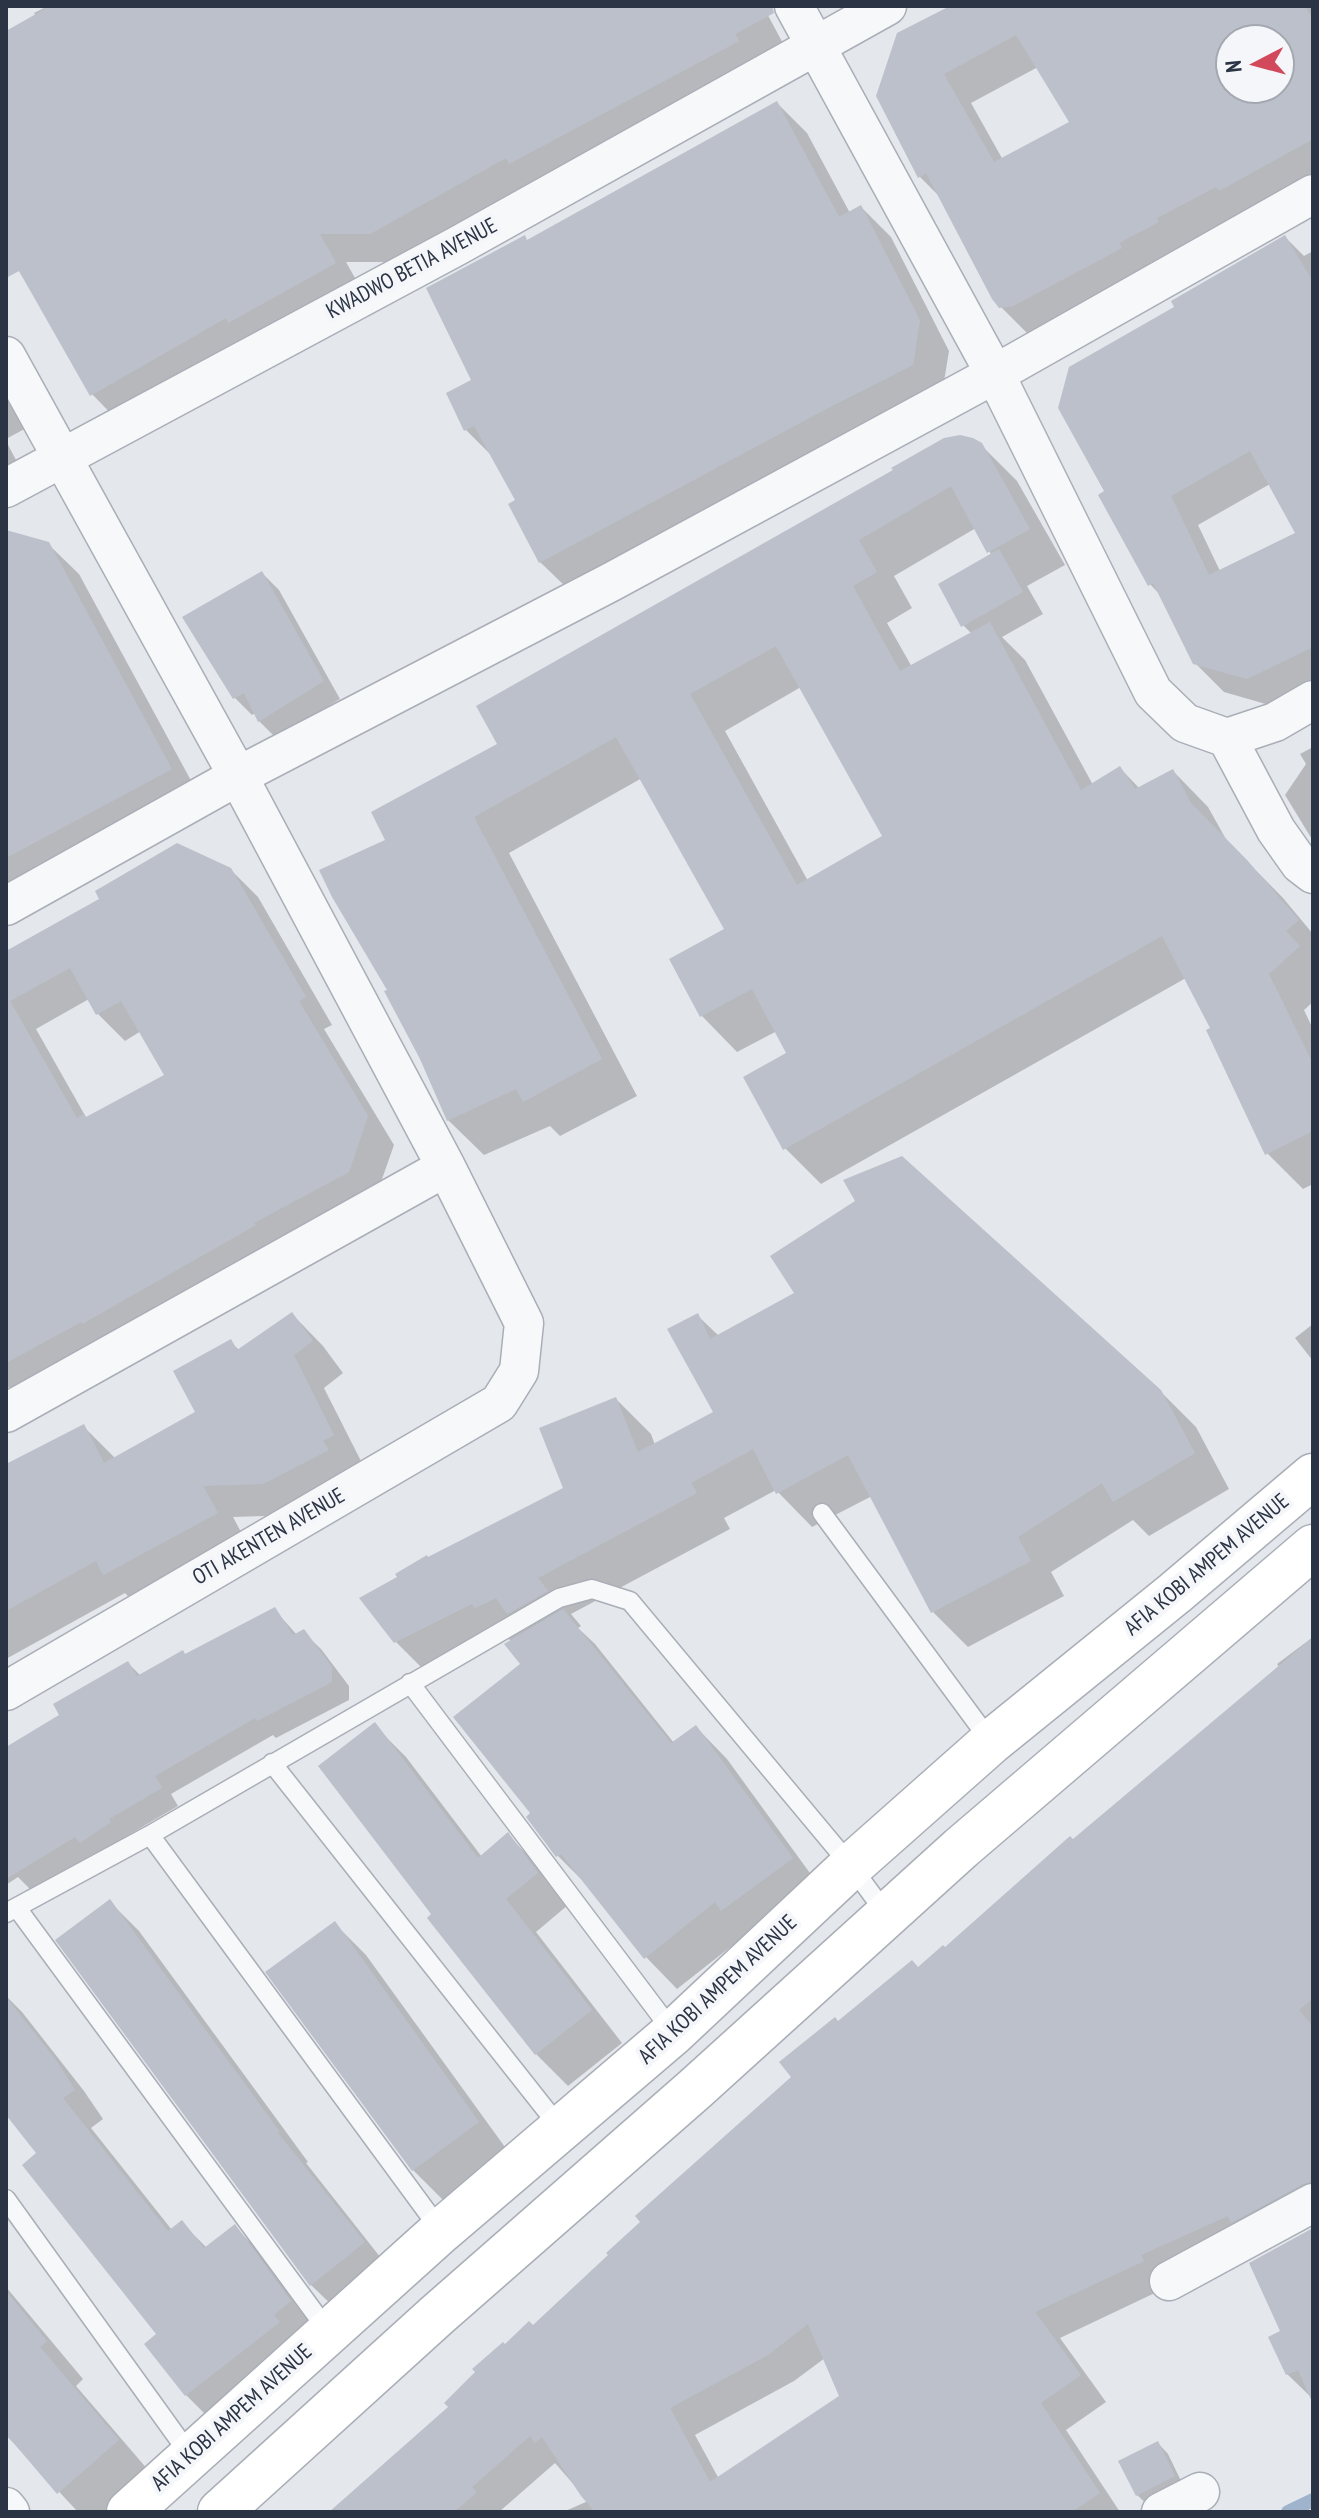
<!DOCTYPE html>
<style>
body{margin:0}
#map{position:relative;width:1319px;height:2518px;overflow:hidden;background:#e4e7ec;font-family:"PT Sans Narrow",sans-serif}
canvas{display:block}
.frame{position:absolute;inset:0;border:8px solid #2b3445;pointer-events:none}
.north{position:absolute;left:1215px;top:24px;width:80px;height:80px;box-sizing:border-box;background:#f4f6f9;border:2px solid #a4a8b1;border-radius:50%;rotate:264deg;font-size:22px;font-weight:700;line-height:32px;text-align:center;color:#2b3445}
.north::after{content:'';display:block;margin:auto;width:28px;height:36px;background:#d1495b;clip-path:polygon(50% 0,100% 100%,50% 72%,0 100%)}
</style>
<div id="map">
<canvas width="1319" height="2518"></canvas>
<div class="frame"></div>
<div class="north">N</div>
</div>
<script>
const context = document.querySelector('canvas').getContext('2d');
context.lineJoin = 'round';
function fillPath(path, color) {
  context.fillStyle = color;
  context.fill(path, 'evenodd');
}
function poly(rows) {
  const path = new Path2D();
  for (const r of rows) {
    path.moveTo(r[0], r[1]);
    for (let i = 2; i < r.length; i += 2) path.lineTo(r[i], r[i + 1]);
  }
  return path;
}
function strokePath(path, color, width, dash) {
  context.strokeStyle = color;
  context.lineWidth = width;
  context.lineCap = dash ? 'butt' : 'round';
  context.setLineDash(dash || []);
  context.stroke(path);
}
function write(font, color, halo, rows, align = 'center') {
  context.font = font + ' "PT Sans Narrow",sans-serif';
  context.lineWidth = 8;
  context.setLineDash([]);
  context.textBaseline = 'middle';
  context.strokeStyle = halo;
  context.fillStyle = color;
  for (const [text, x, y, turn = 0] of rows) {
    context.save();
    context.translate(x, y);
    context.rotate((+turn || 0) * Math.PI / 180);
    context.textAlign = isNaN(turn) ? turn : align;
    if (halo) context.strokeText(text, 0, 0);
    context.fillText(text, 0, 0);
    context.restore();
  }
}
const shadow = poly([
 [48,6,763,6,786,49,399,262,346,262,363,292,120,423,92,394,6,249,6,33,36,16,34,13],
 [955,6,1313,6,1313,182,1029,335,1000,306,942,199,920,177],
 [1231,40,1279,40,1279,88,1231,88],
 [1038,67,1071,123,1003,160,971,103],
 [777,103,807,133,850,213,861,207,891,237,949,351,942,394,570,591,540,562,517,501,494,458,466,430,474,381,525,238,528,241],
 [1285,237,1304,256,1313,251,1313,689,1276,707,1224,692,1195,663,1162,597,1150,584,1107,492,1177,308],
 [1270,484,1298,534,1220,571,1198,525],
 [6,382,30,426,6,439],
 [6,441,25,477,6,487],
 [981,445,1017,481,1065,565,1027,586,1043,614,1002,637,1025,660,1093,785,1120,768,1140,789,1173,771,1208,807,1227,841,1283,898,1313,934,1313,1002,1304,1010,1313,1029,1313,1184,1303,1189,1267,1153,1213,1029,1186,978,821,1184,785,1148,789,1054,777,1031,737,1052,702,1016,727,930,642,778,509,853,637,1096,560,1136,550,1126,484,1155,448,1120,389,990,388,841,500,745],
 [976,528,992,556,963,625,972,634,912,667,887,623,912,608,894,576],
 [801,687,885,837,808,881,725,731],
 [6,532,48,544,79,574,201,799,6,904],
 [262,573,279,590,340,699,276,738,259,721,255,713,252,715,235,698,184,617],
 [1313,747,1313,841,1285,795,1306,764,1300,754],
 [230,869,258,897,332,1025,324,1029,394,1145,375,1199,21,1400,9,1387,6,1389,6,954],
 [89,999,98,1014,125,1041,141,1031,167,1076,87,1119,36,1029],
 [292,1314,323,1346,343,1373,324,1388,364,1467,295,1515,233,1517,248,1545,136,1605,125,1593,6,1659,6,1467,83,1426,116,1459,198,1413,230,1341,240,1351],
 [698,1316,719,1336,1160,1391,1196,1427,1229,1489,1149,1536,1133,1520,1051,1572,1064,1596,968,1647,933,1612,872,1496,812,1527,776,1490,724,1518,730,1529,571,1614,581,1626,578,1628,595,1644,674,1743,696,1727,727,1759,823,1891,747,1934,677,1989,646,1957,590,1888,558,1856,533,1813,523,1664,512,1642,508,1638,431,1677,396,1642,565,1489,616,1399,651,1434,655,1445,715,1413],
 [1313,1324,1313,1361,1295,1338],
 [274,1609,297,1635,303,1632,321,1649,349,1686,349,1700,276,1738,273,1735,171,1794,178,1806,125,1837,128,1841,99,1860,93,1854,32,1891,18,1877,6,1885,6,1749,62,1716,128,1663,141,1676,186,1656],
 [1313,1637,1313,2218,1060,2338,1106,2402,1066,2430,1120,2512,563,2512,588,2501,555,2463,499,2512,332,2512,451,2407,505,2347,533,2328,794,2077,838,2023,945,1949,1279,1667,1277,1664],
 [825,2358,842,2397,719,2479,695,2435,794,2381],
 [374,1725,406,1757,482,1857,508,1835,539,1867,568,1905,536,1932,622,2043,568,2086,536,2054,434,1915],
 [110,1902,139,1931,308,2162,306,2163,392,2272,341,2314,311,2285],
 [335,1924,366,1955,510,2154,445,2202,413,2170,268,1972],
 [6,1996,22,2012,84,2091,103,2119,91,2128,172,2230,181,2222,207,2248,235,2227,264,2256,319,2331,215,2424,186,2395,159,2334,39,2154,6,2112],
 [1313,2230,1313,2399,1287,2374,1283,2332],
 [6,2287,83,2379,76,2386,155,2478,116,2512,78,2512,6,2435],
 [1158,2443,1168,2454,1184,2487,1148,2505,1137,2495]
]);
const stream = poly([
 [1288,2512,1313,2500]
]);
const building = poly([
 [50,6,772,6,774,13,735,34,739,41,509,164,506,158,370,234,320,234,336,263,228,323,226,318,90,396,19,271,6,278,6,31],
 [950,6,1305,6,1313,20,1313,139,1219,191,1216,187,1157,218,1159,222,1119,243,1122,248,1013,306,999,308,992,299,926,173,918,178,876,96,897,33],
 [1016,35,1069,122,994,162,944,74],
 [1231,40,1279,40,1279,88,1231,88],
 [777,101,839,217,861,205,920,320,913,365,828,408,539,563,508,504,515,500,474,426,464,431,446,393,471,380,426,288,525,235,527,240],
 [1285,235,1313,282,1313,647,1247,679,1193,664,1153,583,1148,586,1098,495,1104,491,1058,408,1069,367,1174,307,1171,301],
 [1250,451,1295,533,1209,575,1171,496],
 [960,435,973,438,982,443,1030,529,987,553,951,486,859,540,877,572,853,586,900,671,990,622,1081,790,1120,766,1135,789,1173,769,1191,803,1247,860,1299,920,1286,931,1300,946,1269,974,1313,1064,1313,1131,1265,1155,1206,1030,1210,1028,1162,936,783,1150,743,1077,786,1053,752,989,700,1017,669,959,724,929,616,737,474,817,602,1059,523,1102,516,1089,447,1121,420,1059,384,991,387,990,332,897,319,870,385,840,371,812,497,744,476,706,893,470,891,468,944,438],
 [776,646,882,836,797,885,690,694],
 [6,530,49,542,172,769,6,858],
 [999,549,1023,592,961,627,938,584],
 [262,571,324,681,258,722,244,693,233,699,182,617],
 [177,843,231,868,306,997,299,1001,368,1116,349,1172,254,1223,256,1225,82,1324,81,1322,6,1363,6,951,99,899,95,891],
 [70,968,96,1015,121,1001,164,1075,86,1117,84,1114,77,1118,10,1001],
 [902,1156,1161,1390,1195,1453,1113,1502,1102,1483,1018,1537,1031,1561,931,1613,848,1455,776,1494,753,1449,691,1483,697,1493,538,1578,548,1591,507,1614,496,1598,475,1608,472,1604,394,1643,359,1598,397,1577,395,1574,427,1555,428,1557,563,1488,539,1428,616,1397,638,1452,713,1412,667,1329,698,1313,710,1339,794,1293,770,1256,855,1201,843,1180],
 [292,1312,313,1341,294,1355,334,1435,323,1441,329,1450,263,1484,203,1486,218,1513,103,1575,96,1561,6,1611,6,1464,84,1424,104,1463,195,1412,173,1371,231,1339,237,1350],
 [275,1607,293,1635,304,1629,332,1667,332,1682,257,1721,255,1718,155,1776,162,1788,109,1819,111,1822,80,1843,75,1837,6,1879,6,1747,59,1715,53,1704,128,1661,137,1676,183,1650,185,1654],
 [563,1609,671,1743,696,1725,793,1858,721,1911,715,1902,644,1959,561,1854,556,1857,526,1817,530,1813,453,1717,520,1664,504,1644],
 [1313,1637,1313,1998,1299,2010,1313,2027,1313,2181,1303,2184,1231,2223,1228,2216,1141,2255,1144,2261,1035,2312,1081,2375,1041,2403,1100,2493,1071,2512,595,2512,581,2496,542,2437,535,2443,530,2436,472,2487,477,2492,454,2512,329,2512,448,2407,444,2403,475,2372,472,2369,503,2342,505,2344,529,2321,533,2325,608,2255,606,2253,640,2222,635,2216,791,2077,779,2062,835,2017,838,2021,912,1960,918,1967,943,1945,945,1947,1070,1836,1073,1839],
 [808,2324,839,2396,710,2482,670,2408,768,2355],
 [375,1722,478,1858,508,1832,538,1873,506,1899,592,2010,535,2055,427,1918,431,1914,318,1766],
 [110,1899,280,2132,278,2133,365,2242,310,2286,55,1940],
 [335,1921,479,2122,412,2171,265,1972],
 [6,1997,56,2060,75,2090,63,2098,168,2231,182,2220,204,2248,235,2224,291,2301,274,2315,280,2322,185,2396,144,2344,156,2334,22,2165,36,2153,6,2115],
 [1313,2228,1313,2404,1298,2370,1286,2375,1268,2337,1280,2331,1249,2263],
 [6,2291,47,2341,40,2347,119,2440,57,2494,6,2434],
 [1158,2441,1175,2476,1136,2496,1118,2461]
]);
const service = poly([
 [822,1513,991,1742],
 [410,1683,673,2032],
 [272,1763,561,2129],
 [150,1835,441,2231],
 [17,1908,328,2331],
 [6,1913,150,1835,559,1598,592,1589,630,1601,851,1866,887,1915],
 [6,2199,190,2455]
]);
const minor = poly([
 [794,6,995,374,1153,692,1185,723,1227,738,1275,722,1313,700],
 [6,356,238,776,446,1167,524,1323,519,1371,499,1403,6,1691],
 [6,488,457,246,887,6],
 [1227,738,1276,830,1300,864,1313,874],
 [6,906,238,776,611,582,995,374,1313,194],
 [6,1413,446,1167],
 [1169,2281,1313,2203],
 [6,2507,10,2512],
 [1161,2512,1200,2492]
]);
const secondary = poly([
 [129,2512,441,2231,673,2033,851,1866,991,1742,1175,1593,1313,1476],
 [220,2512,436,2316,695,2089,961,1848,1313,1547]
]);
const streetNames = [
 ["KWADWO BETIA AVENUE",412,269,-28],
 ["OTI AKENTEN AVENUE",269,1537,-30],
 ["AFIA KOBI AMPEM AVENUE",1207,1565,-40],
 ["AFIA KOBI AMPEM AVENUE",718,1990,-43],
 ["AFIA KOBI AMPEM AVENUE",232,2418,-42]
];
fillPath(shadow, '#0003');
strokePath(stream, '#9fb4cc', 14);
fillPath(building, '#bbc0ca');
strokePath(service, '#a9aeb7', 21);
strokePath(minor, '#a9aeb7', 41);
strokePath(secondary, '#a9aeb7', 47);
strokePath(service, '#f7f8fa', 18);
strokePath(minor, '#f7f8fa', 38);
strokePath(secondary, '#fff', 44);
write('22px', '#2b3445', '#f4f6f9', streetNames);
</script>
